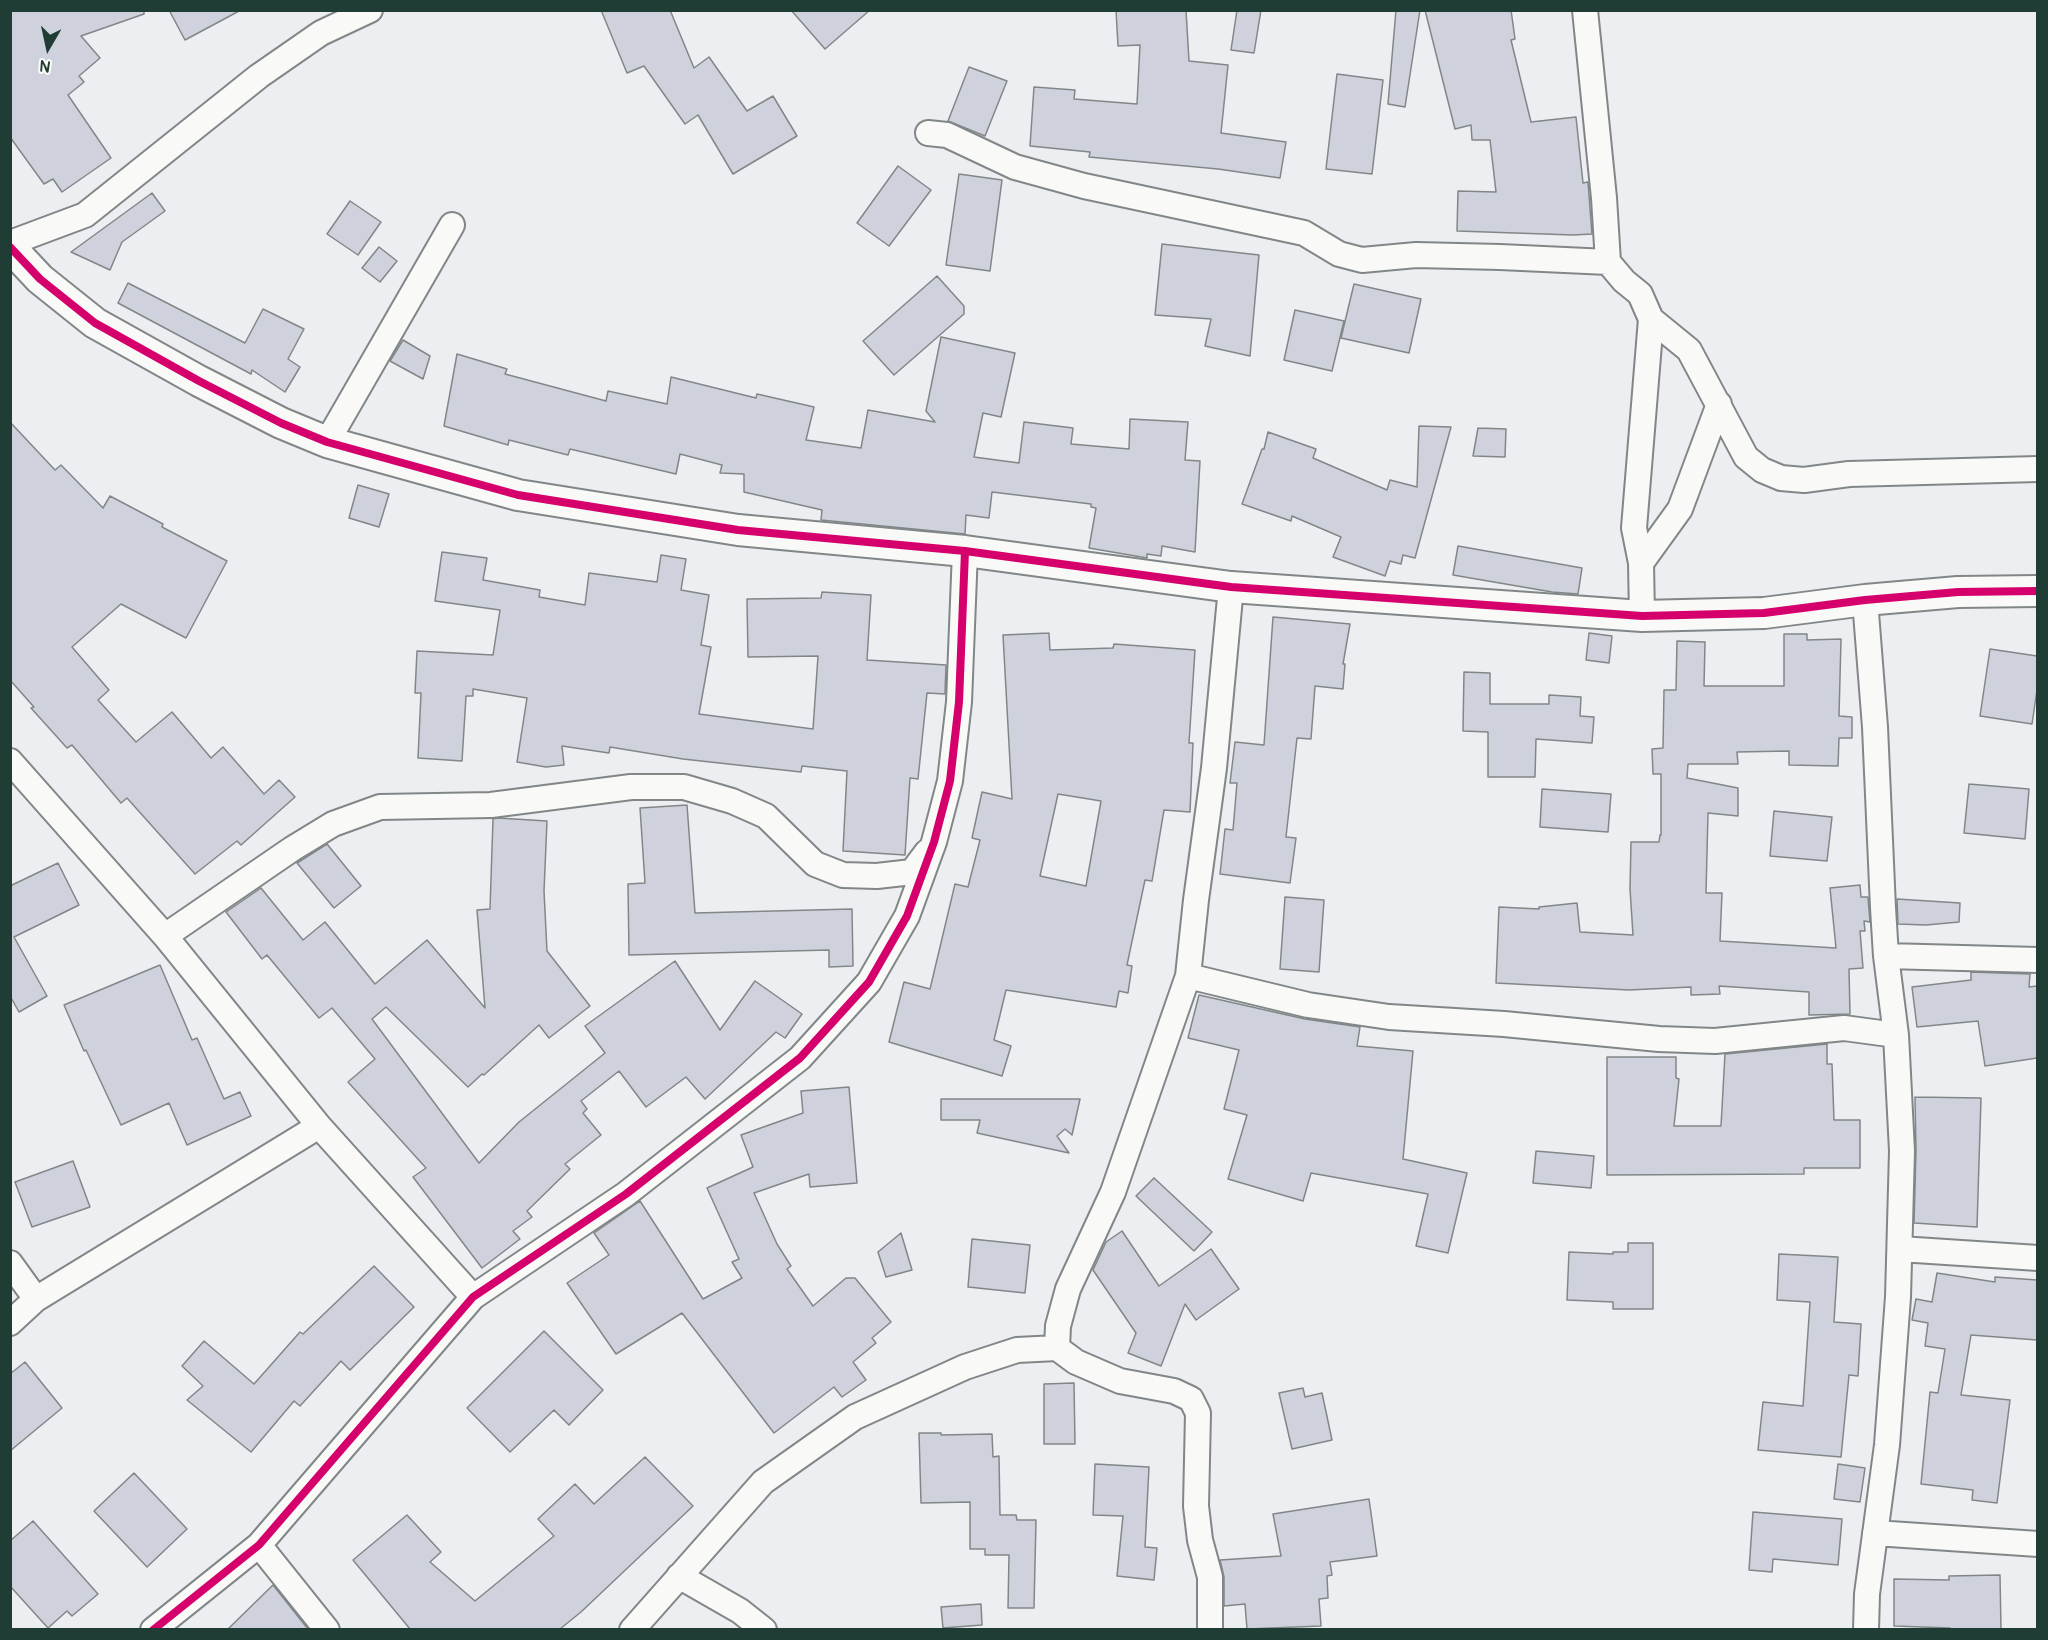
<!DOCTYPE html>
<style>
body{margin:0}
#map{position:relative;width:2048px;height:1640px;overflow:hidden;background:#edeef1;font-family:Pangolin,sans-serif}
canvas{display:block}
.frame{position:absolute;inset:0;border:12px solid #1f3d34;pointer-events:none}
.north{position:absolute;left:18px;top:18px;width:60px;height:60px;-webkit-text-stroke:4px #fdfcf7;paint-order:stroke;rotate:189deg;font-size:16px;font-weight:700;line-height:24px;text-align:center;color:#1f3d34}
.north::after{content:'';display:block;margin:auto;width:21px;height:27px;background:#1f3d34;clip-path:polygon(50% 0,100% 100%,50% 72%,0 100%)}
</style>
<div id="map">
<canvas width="2048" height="1640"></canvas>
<div class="frame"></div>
<div class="north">N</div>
</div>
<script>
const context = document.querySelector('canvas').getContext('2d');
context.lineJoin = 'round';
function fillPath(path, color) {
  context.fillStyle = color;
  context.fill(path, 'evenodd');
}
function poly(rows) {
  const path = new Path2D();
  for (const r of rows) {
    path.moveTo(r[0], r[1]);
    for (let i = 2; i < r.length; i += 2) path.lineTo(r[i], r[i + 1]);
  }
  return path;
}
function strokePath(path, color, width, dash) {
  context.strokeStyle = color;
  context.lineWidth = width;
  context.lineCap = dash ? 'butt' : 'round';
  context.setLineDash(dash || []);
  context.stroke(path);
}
const building = poly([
 [10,10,144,10,144,14,81,36,100,58,79,76,84,82,68,95,111,158,62,192,53,179,44,184,10,137,10,10],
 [169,10,241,10,185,40,169,10],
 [601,10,670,10,694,68,709,57,747,111,773,96,797,136,733,174,698,115,685,124,644,66,627,73,601,10],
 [791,10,870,10,825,49,791,10],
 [1116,10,1186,10,1189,61,1228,65,1221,133,1286,142,1280,178,1218,169,1089,157,1090,152,1030,146,1034,87,1075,90,1074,99,1137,104,1140,45,1118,46,1116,10],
 [1237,10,1261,10,1254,53,1231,50,1237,10],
 [1396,10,1420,10,1405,107,1388,104,1396,10],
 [1425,10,1511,10,1515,39,1511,40,1531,122,1576,117,1583,183,1588,182,1592,234,1573,235,1457,231,1458,191,1496,192,1490,140,1472,140,1471,125,1455,129,1425,10],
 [969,67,1007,81,985,136,948,121,969,67],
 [1337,74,1383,80,1372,174,1326,169,1337,74],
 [898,166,931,190,889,246,857,223,898,166],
 [959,174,1002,180,990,271,946,265,959,174],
 [152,193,165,211,122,242,110,270,71,252,152,193],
 [350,201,381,222,358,255,327,234,350,201],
 [1162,244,1259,255,1250,356,1205,346,1211,319,1155,315,1162,244],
 [379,247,397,261,380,282,362,268,379,247],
 [937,276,964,306,964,314,894,375,863,341,937,276],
 [128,283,245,343,263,309,304,329,288,359,300,367,285,392,252,370,251,374,118,303,128,283],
 [1354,284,1421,299,1409,353,1341,338,1354,284],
 [1295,310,1344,321,1332,371,1284,360,1295,310],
 [941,337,1015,353,1001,417,983,413,974,457,1019,463,1024,422,1073,428,1071,444,1129,449,1130,419,1188,422,1185,460,1200,461,1195,552,1162,546,1161,556,1147,554,1147,558,1089,548,1096,508,1091,507,1091,504,992,492,989,518,966,515,965,534,821,520,822,510,744,492,744,474,720,473,722,465,680,454,676,474,570,449,568,455,509,440,508,445,444,426,457,354,507,369,505,374,606,401,608,391,667,404,671,377,756,398,757,394,814,407,806,440,861,448,868,410,935,422,926,411,941,337],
 [403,340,430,356,423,379,390,361,403,340],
 [10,422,55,470,61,465,103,508,110,496,163,524,162,527,227,561,186,638,121,604,72,647,109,690,98,700,136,742,172,712,211,758,223,747,264,794,279,780,295,797,241,845,237,841,195,874,127,798,121,803,72,745,67,748,31,708,34,707,10,680,10,422],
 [1419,426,1451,427,1415,558,1403,555,1401,564,1390,561,1385,576,1333,557,1341,537,1292,516,1291,521,1242,504,1262,449,1264,449,1268,432,1316,449,1313,458,1387,490,1390,480,1417,487,1419,426],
 [1478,428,1506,429,1505,457,1473,456,1478,428],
 [358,485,389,494,379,527,349,518,358,485],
 [1458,546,1582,568,1578,594,1552,592,1453,575,1458,546],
 [442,552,487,558,483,580,540,590,539,597,585,605,589,573,657,582,661,555,686,559,681,590,709,595,701,645,711,647,699,714,813,729,818,656,748,657,747,599,821,598,822,592,871,595,867,660,946,665,945,694,927,693,918,779,910,778,905,855,843,851,847,771,802,766,801,772,683,759,610,747,609,753,562,746,564,765,546,767,517,762,527,698,473,689,473,696,466,696,462,761,418,758,421,693,415,693,417,651,493,655,500,610,435,601,442,552],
 [1273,617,1350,624,1343,664,1345,664,1343,689,1315,686,1311,739,1297,738,1286,837,1296,838,1290,883,1220,874,1225,829,1233,830,1237,783,1230,783,1235,742,1264,745,1273,617],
 [1049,633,1050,650,1113,648,1114,644,1195,650,1189,743,1193,743,1190,812,1164,810,1152,881,1145,880,1127,965,1132,966,1128,993,1119,991,1116,1007,1006,990,994,1040,1011,1046,1002,1076,889,1042,904,982,930,989,955,884,968,887,980,840,972,838,982,792,1012,799,1003,635,1049,633],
 [1058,794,1101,801,1086,886,1040,876,1058,794],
 [1589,633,1612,636,1609,663,1586,660,1589,633],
 [1784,634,1807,634,1807,640,1841,639,1839,716,1852,717,1852,738,1839,738,1838,766,1789,765,1789,751,1737,752,1738,764,1688,764,1687,778,1738,788,1738,816,1708,813,1706,893,1722,893,1720,941,1836,948,1830,888,1860,885,1861,897,1868,897,1870,922,1864,921,1865,931,1860,931,1863,968,1849,969,1850,1014,1809,1015,1809,992,1719,986,1720,994,1691,995,1691,987,1629,990,1496,983,1499,907,1539,909,1539,907,1577,903,1580,932,1633,935,1630,889,1631,842,1659,842,1660,835,1661,835,1661,774,1653,774,1652,749,1663,748,1664,690,1676,690,1677,641,1705,642,1704,686,1784,686,1784,634],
 [1990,649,2037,656,2037,690,2032,724,1980,716,1990,649],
 [1464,672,1490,673,1490,704,1549,704,1549,695,1581,697,1580,716,1594,717,1592,743,1536,739,1535,777,1488,777,1488,732,1463,731,1464,672],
 [1969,784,2029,789,2025,839,1964,833,1969,784],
 [1542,789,1611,794,1608,832,1540,827,1542,789],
 [687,805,695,913,852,909,853,966,829,967,829,950,629,955,628,884,645,883,640,808,687,805],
 [1774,811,1832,817,1827,861,1770,856,1774,811],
 [498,818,547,821,544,891,547,951,590,1006,549,1038,539,1025,484,1075,482,1074,468,1087,386,1007,372,1019,479,1163,519,1122,605,1053,585,1026,675,961,720,1030,755,981,802,1014,785,1038,776,1032,705,1099,686,1077,646,1107,619,1071,581,1101,587,1109,583,1113,601,1135,565,1164,570,1169,527,1211,532,1217,513,1231,520,1239,482,1268,413,1177,426,1168,348,1082,375,1059,332,1008,319,1018,267,955,262,959,226,912,261,888,303,940,325,922,375,984,427,940,485,1008,477,910,490,909,493,819,498,818],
 [327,844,361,886,334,908,297,863,327,844],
 [58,863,79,905,14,937,47,996,19,1012,10,996,10,886,58,863],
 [1285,897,1324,900,1319,972,1280,969,1285,897],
 [1897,899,1960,903,1959,922,1926,925,1898,924,1897,899],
 [160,965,192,1040,197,1038,224,1099,240,1092,251,1116,187,1145,169,1103,121,1125,86,1050,84,1051,64,1005,160,965],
 [1971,972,2030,974,2029,987,2037,986,2037,1058,1985,1066,1978,1021,1917,1027,1912,987,1971,980,1971,972],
 [1199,995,1305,1019,1360,1027,1357,1046,1413,1051,1403,1159,1467,1173,1448,1253,1416,1246,1428,1194,1311,1173,1303,1201,1228,1179,1247,1115,1224,1109,1239,1050,1188,1038,1199,995],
 [1827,1044,1827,1064,1832,1064,1834,1120,1860,1120,1860,1168,1804,1168,1804,1174,1607,1175,1607,1057,1676,1057,1676,1078,1679,1079,1674,1126,1721,1126,1725,1054,1827,1044],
 [849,1087,857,1183,810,1187,809,1174,754,1193,777,1244,791,1266,787,1269,813,1306,846,1278,855,1278,891,1322,872,1338,876,1343,853,1362,866,1380,842,1397,834,1387,774,1433,682,1313,616,1354,567,1283,609,1255,594,1233,640,1201,703,1299,742,1278,732,1262,739,1259,707,1188,753,1167,741,1135,803,1113,801,1091,849,1087],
 [1915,1097,1981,1098,1977,1227,1914,1223,1916,1151,1915,1097],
 [941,1099,1080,1099,1072,1135,1065,1129,1057,1136,1069,1153,977,1133,980,1120,941,1120,941,1099],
 [1536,1151,1594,1156,1591,1188,1533,1183,1536,1151],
 [73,1161,90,1207,32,1227,15,1182,73,1161],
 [1154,1178,1212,1232,1194,1251,1136,1196,1154,1178],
 [1122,1231,1159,1286,1211,1249,1239,1289,1196,1320,1185,1304,1161,1366,1128,1353,1136,1333,1093,1270,1106,1242,1122,1231],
 [901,1233,912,1270,886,1277,878,1252,901,1233],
 [972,1239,1030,1245,1025,1293,968,1287,972,1239],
 [1628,1243,1653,1243,1653,1309,1613,1309,1613,1302,1567,1300,1569,1252,1613,1254,1613,1252,1628,1252,1628,1243],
 [1779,1254,1838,1257,1834,1322,1861,1324,1858,1376,1849,1375,1841,1457,1758,1450,1763,1402,1803,1406,1810,1302,1777,1300,1779,1254],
 [374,1266,414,1307,350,1370,341,1361,300,1406,294,1401,251,1452,187,1400,203,1386,182,1366,204,1341,254,1384,300,1332,303,1334,374,1266],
 [1937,1273,1995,1282,1995,1277,2037,1280,2037,1340,1971,1335,1961,1395,2010,1400,1997,1503,1972,1500,1973,1490,1921,1484,1930,1392,1938,1393,1945,1349,1925,1346,1928,1323,1912,1320,1916,1299,1932,1302,1937,1273],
 [544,1331,603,1390,569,1425,554,1410,510,1452,467,1408,544,1331],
 [25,1362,62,1408,10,1451,10,1374,25,1362],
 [1074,1383,1075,1444,1044,1444,1044,1384,1074,1383],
 [1303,1388,1305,1397,1322,1393,1332,1440,1292,1449,1279,1393,1303,1388],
 [919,1433,941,1433,941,1435,992,1434,993,1457,999,1456,1000,1515,1016,1515,1017,1520,1036,1520,1034,1608,1008,1608,1009,1555,985,1555,985,1549,970,1549,970,1502,921,1503,919,1433],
 [645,1457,693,1506,581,1612,560,1629,410,1629,353,1560,407,1515,441,1552,430,1562,475,1601,554,1536,538,1519,575,1484,594,1504,645,1457],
 [1095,1464,1149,1467,1145,1547,1157,1548,1154,1580,1117,1576,1123,1516,1093,1515,1095,1464],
 [1838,1464,1865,1468,1860,1502,1834,1499,1838,1464],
 [134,1473,187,1529,147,1567,94,1511,134,1473],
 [1369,1499,1377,1556,1330,1562,1332,1575,1327,1576,1328,1598,1319,1599,1321,1626,1247,1629,1245,1604,1224,1606,1224,1577,1220,1560,1281,1556,1273,1514,1369,1499],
 [1753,1512,1842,1519,1838,1565,1773,1559,1772,1572,1749,1570,1753,1512],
 [33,1521,98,1594,72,1616,67,1611,48,1628,10,1586,10,1541,33,1521],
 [2000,1575,2001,1629,1950,1629,1950,1628,1894,1626,1894,1579,1949,1580,1949,1576,2000,1575],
 [273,1585,308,1629,228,1629,273,1585],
 [981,1604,982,1625,943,1628,941,1607,981,1604]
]);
const minor = poly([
 [1585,10,1604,198,1608,262,1624,281,1640,294,1651,319,1634,528,1641,563,1642,616],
 [928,133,947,135,1015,167,1084,186,1304,233,1339,254,1362,260,1416,255,1500,257,1608,262],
 [10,243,85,215,259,76,321,33,370,10],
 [1651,319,1689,350,1746,457,1762,470,1781,478,1804,480,1849,474,2038,469],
 [327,442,452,225],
 [1641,563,1680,509,1719,404],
 [1865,600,1875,727,1883,908,1886,956,1896,1035,1902,1151,1898,1297,1887,1445,1867,1594,1866,1630],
 [10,761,165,936,319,1126,473,1297],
 [165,936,292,849,333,824,380,807,491,805,631,787,684,787,732,801,766,816,815,864,843,875,877,876,912,872,927,852],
 [1886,956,2038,960],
 [1188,976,1308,1005,1389,1017,1504,1024,1659,1039,1715,1041,1844,1028,1896,1035],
 [1900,1249,2038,1258],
 [10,1263,36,1299],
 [10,1323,36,1299,319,1126],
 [1057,1348,1058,1326,1068,1289,1113,1192,1188,976,1196,900,1214,768,1231,587],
 [1875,1533,2038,1544],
 [259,1545,327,1630],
 [679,1576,740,1611,764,1630],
 [153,1630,259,1545,473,1297,626,1194,800,1058,869,982,907,916,934,842,950,781,959,702,965,551],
 [632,1630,763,1482,855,1417,965,1367,1017,1350,1057,1348,1076,1362,1120,1381,1174,1391,1191,1399,1198,1413,1196,1506,1200,1540,1210,1577,1210,1630]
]);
const tertiary = poly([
 [10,247,40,279,95,323,199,381,281,423,327,442,518,495,738,530,965,551,1231,587,1642,616,1764,613,1865,600,1958,592,2038,591]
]);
const cycleway = poly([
 [10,247,40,279,95,323,199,381,281,423,327,442,518,495,738,530,965,551,1231,587,1642,616,1764,613,1865,600,1958,592,2038,591],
 [153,1630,259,1545,473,1297,626,1194,800,1058,869,982,907,916,934,842,950,781,959,702,965,551]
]);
fillPath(building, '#cfd2dd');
strokePath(building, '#818787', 1.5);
strokePath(minor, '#818787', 28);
strokePath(tertiary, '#818787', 34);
strokePath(minor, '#f9f9f8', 24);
strokePath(tertiary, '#f9f9f8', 30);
strokePath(cycleway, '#d6006c', 8);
</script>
